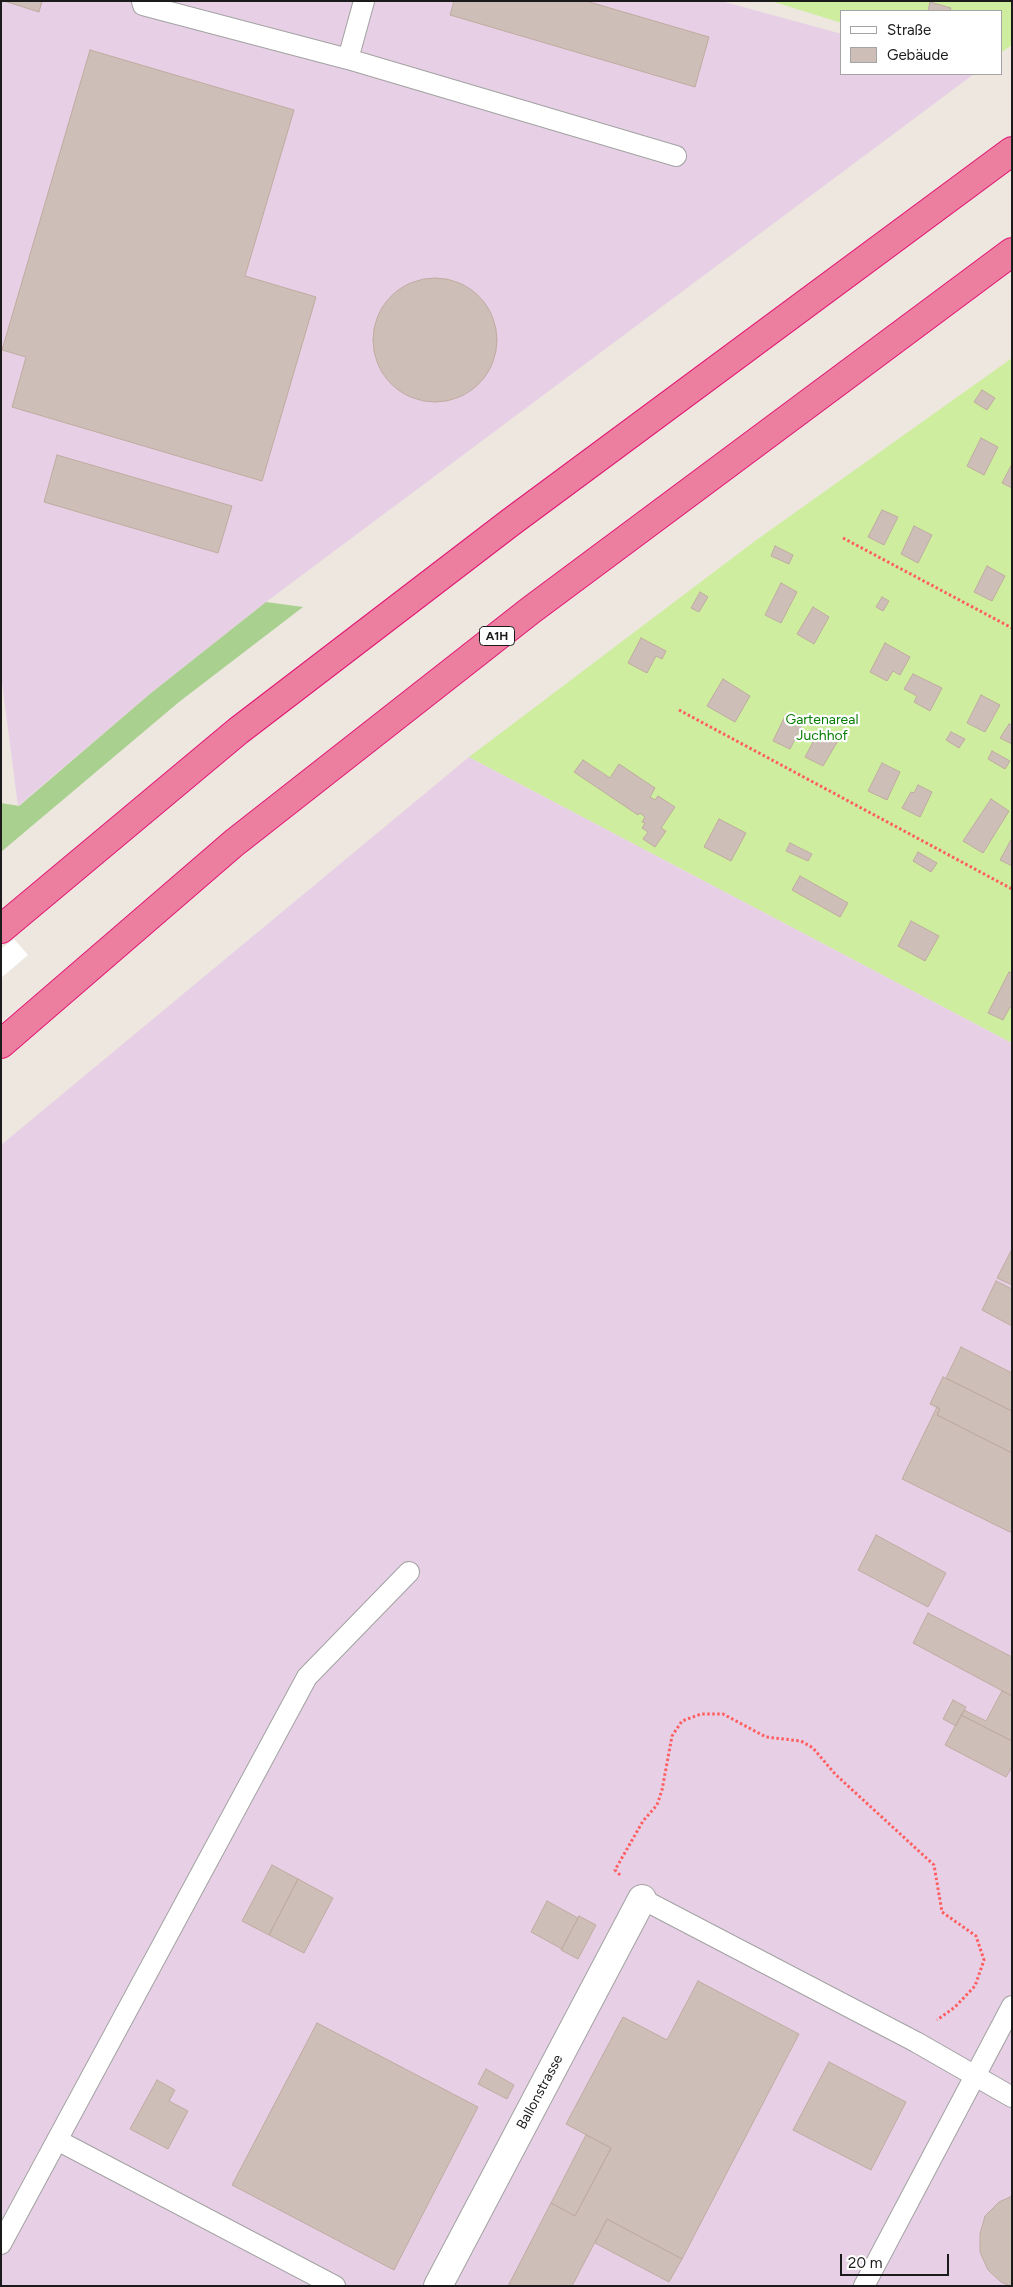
<!DOCTYPE html>
<meta charset="utf-8">
<style>
body{margin:0}
#map{position:relative;width:1013px;height:2287px;overflow:hidden;background:#ede7df;font-family:Figtree,sans-serif}
canvas{display:block}
.frame{position:absolute;inset:0;border:2px solid #1b1b1b;pointer-events:none}
.legend{position:absolute;left:840px;top:10px;width:162px;height:65px;box-sizing:border-box;background:#fff;border:1px solid #a4a4a4;margin:0;padding:6px 9px;list-style:none;font-size:15px;color:#1b1b1b}
.legend li{display:flex;align-items:center;gap:10px;height:25px}
.legend b{width:25px;border:1px solid #a4a4a4}
.scale{position:absolute;left:840px;top:2254px;width:109px;height:22px;box-sizing:border-box;border:2px solid #1b1b1b;border-top:0;padding-left:6px;font-size:15px;line-height:18px;white-space:nowrap;color:#1b1b1b;-webkit-text-stroke:4px #fff;paint-order:stroke}
</style>
<div id="map">
<canvas width="1013" height="2287"></canvas>
<div class="frame"></div>
<ul class="legend">
<li><b style="height:6px;background:#fff"></b>Straße</li>
<li><b style="height:14px;background:#cdbfb8"></b>Gebäude</li>
</ul>
<div class="scale">20 m</div>
</div>
<script>
const context = document.querySelector('canvas').getContext('2d');
context.lineJoin = 'round';
function fillPath(path, color) {
  context.fillStyle = color;
  context.fill(path, 'evenodd');
}
function poly(rows) {
  const path = new Path2D();
  for (const r of rows) {
    if (r.length === 3) {
      path.moveTo(r[0] + r[2], r[1]);
      path.arc(r[0], r[1], r[2], 0, 2 * Math.PI);
      continue;
    }
    path.moveTo(r[0], r[1]);
    for (let i = 2; i < r.length; i += 2) path.lineTo(r[i], r[i + 1]);
  }
  return path;
}
function strokePath(path, color, width, dash) {
  context.strokeStyle = color;
  context.lineWidth = width;
  context.lineCap = dash ? 'butt' : 'round';
  context.setLineDash(dash || []);
  context.stroke(path);
}
function write(font, color, halo, rows, align = 'center') {
  context.font = font + ' Figtree,sans-serif';
  context.lineWidth = 4.5;
  context.setLineDash([]);
  context.textBaseline = 'middle';
  context.strokeStyle = halo;
  context.fillStyle = color;
  for (const [text, x, y, turn = 0] of rows) {
    context.save();
    context.translate(x, y);
    context.rotate((+turn || 0) * Math.PI / 180);
    context.textAlign = isNaN(turn) ? turn : align;
    if (halo) context.strokeText(text, 0, 0);
    context.fillText(text, 0, 0);
    context.restore();
  }
}
const industrial = poly([
 [1,1,721,1,842,34,842,74,974,74,266,602,151,693,18,806,1,675],
 [469,757,1012,1043,1012,2286,1,2286,1,1145]
]);
const grass = poly([
 [771,1,1012,1,1012,45,1002,52,1002,11,842,11,842,23],
 [1012,358,1012,1043,469,757,755,541]
]);
const forest = poly([
 [266,602,303,607,179,702,1,852,1,803,19,806,151,693]
]);
const pier = poly([
 [14,939,28,955,1,978,1,949]
]);
const building = poly([
 [4,1,42,1,39,12,4,1],
 [454,1,586,1,709,37,695,87,450,15,454,1],
 [930,2,951,8,950,11,928,11,930,2],
 [90,50,294,110,245,276,316,297,262,481,12,407,26,357,2,350,90,50],
 [435,340,62],
 [982,390,995,398,987,410,974,402,982,390],
 [981,438,998,447,984,475,967,466,981,438],
 [57,455,232,506,218,553,44,502,57,455],
 [1012,464,1012,488,1002,483,1012,464],
 [882,510,898,517,884,545,868,537,882,510],
 [914,526,932,535,918,563,901,554,914,526],
 [775,546,793,555,789,564,771,556,775,546],
 [987,566,1005,576,992,601,974,592,987,566],
 [781,583,797,592,781,623,765,615,781,583],
 [700,592,708,597,699,612,691,608,700,592],
 [882,597,889,601,883,611,876,607,882,597],
 [813,607,829,617,814,644,797,634,813,607],
 [641,638,666,651,662,659,656,656,647,673,628,663,641,638],
 [885,643,910,657,900,675,893,671,887,681,870,672,885,643],
 [913,674,942,688,930,711,914,702,917,696,904,689,913,674],
 [723,679,750,696,735,722,707,706,723,679],
 [981,695,1000,705,985,732,967,723,981,695],
 [786,714,803,723,790,749,773,741,786,714],
 [1009,724,1012,725,1012,744,1000,738,1009,724],
 [820,729,839,739,823,766,805,757,820,729],
 [951,732,965,739,959,748,946,740,951,732],
 [992,751,1010,761,1005,769,988,759,992,751],
 [583,760,610,778,619,764,655,788,650,797,655,800,658,796,675,807,661,828,666,831,655,847,643,839,648,832,642,828,645,823,642,822,645,817,640,813,638,815,574,772,583,760],
 [882,763,900,772,887,800,868,791,882,763],
 [918,785,932,792,920,817,902,808,911,792,914,793,918,785],
 [991,799,1009,811,983,853,963,841,991,799],
 [719,819,746,833,731,861,704,847,719,819],
 [1012,838,1012,866,1000,860,1012,838],
 [790,843,812,854,808,861,786,851,790,843],
 [918,852,937,863,931,872,913,861,918,852],
 [800,876,848,903,840,917,792,890,800,876],
 [911,921,939,936,925,961,898,946,911,921],
 [1009,972,1012,974,1012,1008,1010,1007,1003,1020,988,1013,1009,972],
 [1012,1249,1012,1285,997,1278,1012,1249],
 [996,1281,1012,1289,1012,1326,982,1310,996,1281],
 [961,1347,1012,1373,1012,1411,946,1378,961,1347],
 [943,1377,1012,1411,1012,1453,937,1415,940,1409,930,1404,943,1377],
 [937,1407,940,1409,937,1415,1012,1453,1012,1533,902,1479,937,1407],
 [876,1535,946,1573,928,1607,858,1570,876,1535],
 [928,1613,1012,1657,1012,1696,913,1643,928,1613],
 [1002,1691,1012,1696,1012,1741,961,1715,964,1710,986,1721,1002,1691],
 [953,1700,966,1707,956,1726,943,1719,953,1700],
 [961,1715,1012,1741,1012,1767,1006,1777,945,1745,961,1715],
 [272,1865,298,1879,269,1935,242,1921,272,1865],
 [298,1879,333,1898,304,1953,269,1935,298,1879],
 [547,1901,578,1918,562,1949,531,1932,547,1901],
 [579,1916,596,1925,578,1959,561,1950,579,1916],
 [698,1981,799,2034,682,2259,607,2219,572,2286,508,2286,551,2203,575,2216,611,2148,566,2124,623,2017,667,2040,698,1981],
 [317,2023,478,2107,394,2270,232,2185,317,2023],
 [829,2062,906,2102,871,2170,793,2130,829,2062],
 [486,2069,514,2085,507,2099,478,2084,486,2069],
 [157,2080,175,2090,169,2101,188,2111,168,2149,130,2129,157,2080],
 [586,2135,611,2148,575,2216,551,2203,586,2135],
 [1012,2196,1012,2286,1010,2286,1001,2282,988,2270,980,2252,980,2234,985,2216,999,2202,1012,2196],
 [607,2219,682,2259,669,2282,595,2243,607,2219]
]);
const path = poly([
 [843,538,1012,628],
 [679,710,1012,889],
 [620,1875,615,1870,643,1821,657,1805,662,1790,672,1736,682,1721,701,1714,723,1714,766,1737,801,1741,813,1748,835,1774,934,1865,942,1912,976,1936,984,1960,975,1986,955,2007,937,2020]
]);
const lane = poly([
 [142,1,143,5,348,59,364,1],
 [348,59,676,156],
 [642,1899,916,2042,1012,2097],
 [57,2140,335,2286],
 [1,2244,307,1677,409,1572],
 [864,2286,1012,2006]
]);
const street = poly([
 [438,2286,642,1899]
]);
const highway = poly([
 [1,929,238,731,511,522,1012,151],
 [1,1044,234,843,531,610,1012,252]
]);
const shields = [
 [497,636,35]
];
const shieldNames = [
 ["A1H",497,636]
];
const parkNames = [
 ["Gartenareal",822,720],
 ["Juchhof",822,736]
];
const streetNames = [
 ["Ballonstrasse",540,2092,-62]
];
fillPath(industrial, '#e7d0e5');
fillPath(grass, '#ceed9f');
fillPath(forest, '#aad090');
fillPath(pier, '#fff');
fillPath(building, '#cdbfb8');
strokePath(building, '#c0aba0', 1);
strokePath(lane, '#a2a2a2', 22);
strokePath(street, '#a2a2a2', 30);
strokePath(highway, '#e11673', 30);
strokePath(path, '#ff5e60', 3, [2.5, 2.5]);
strokePath(lane, '#fff', 20);
strokePath(street, '#fff', 28);
strokePath(highway, '#ec7fa0', 28);
for (const [x, y, w] of shields) {
  const box = new Path2D();
  box.roundRect(x - w / 2, y - 9.5, w, 19, 4);
  context.fillStyle = '#fff';
  context.fill(box);
  strokePath(box, '#1b1b1b', 1);
}
write('bold 12px', '#1b1b1b', null, shieldNames);
write('14px', '#077e03', '#fff', parkNames);
write('14px', '#1b1b1b', '#fff', streetNames);
</script>
